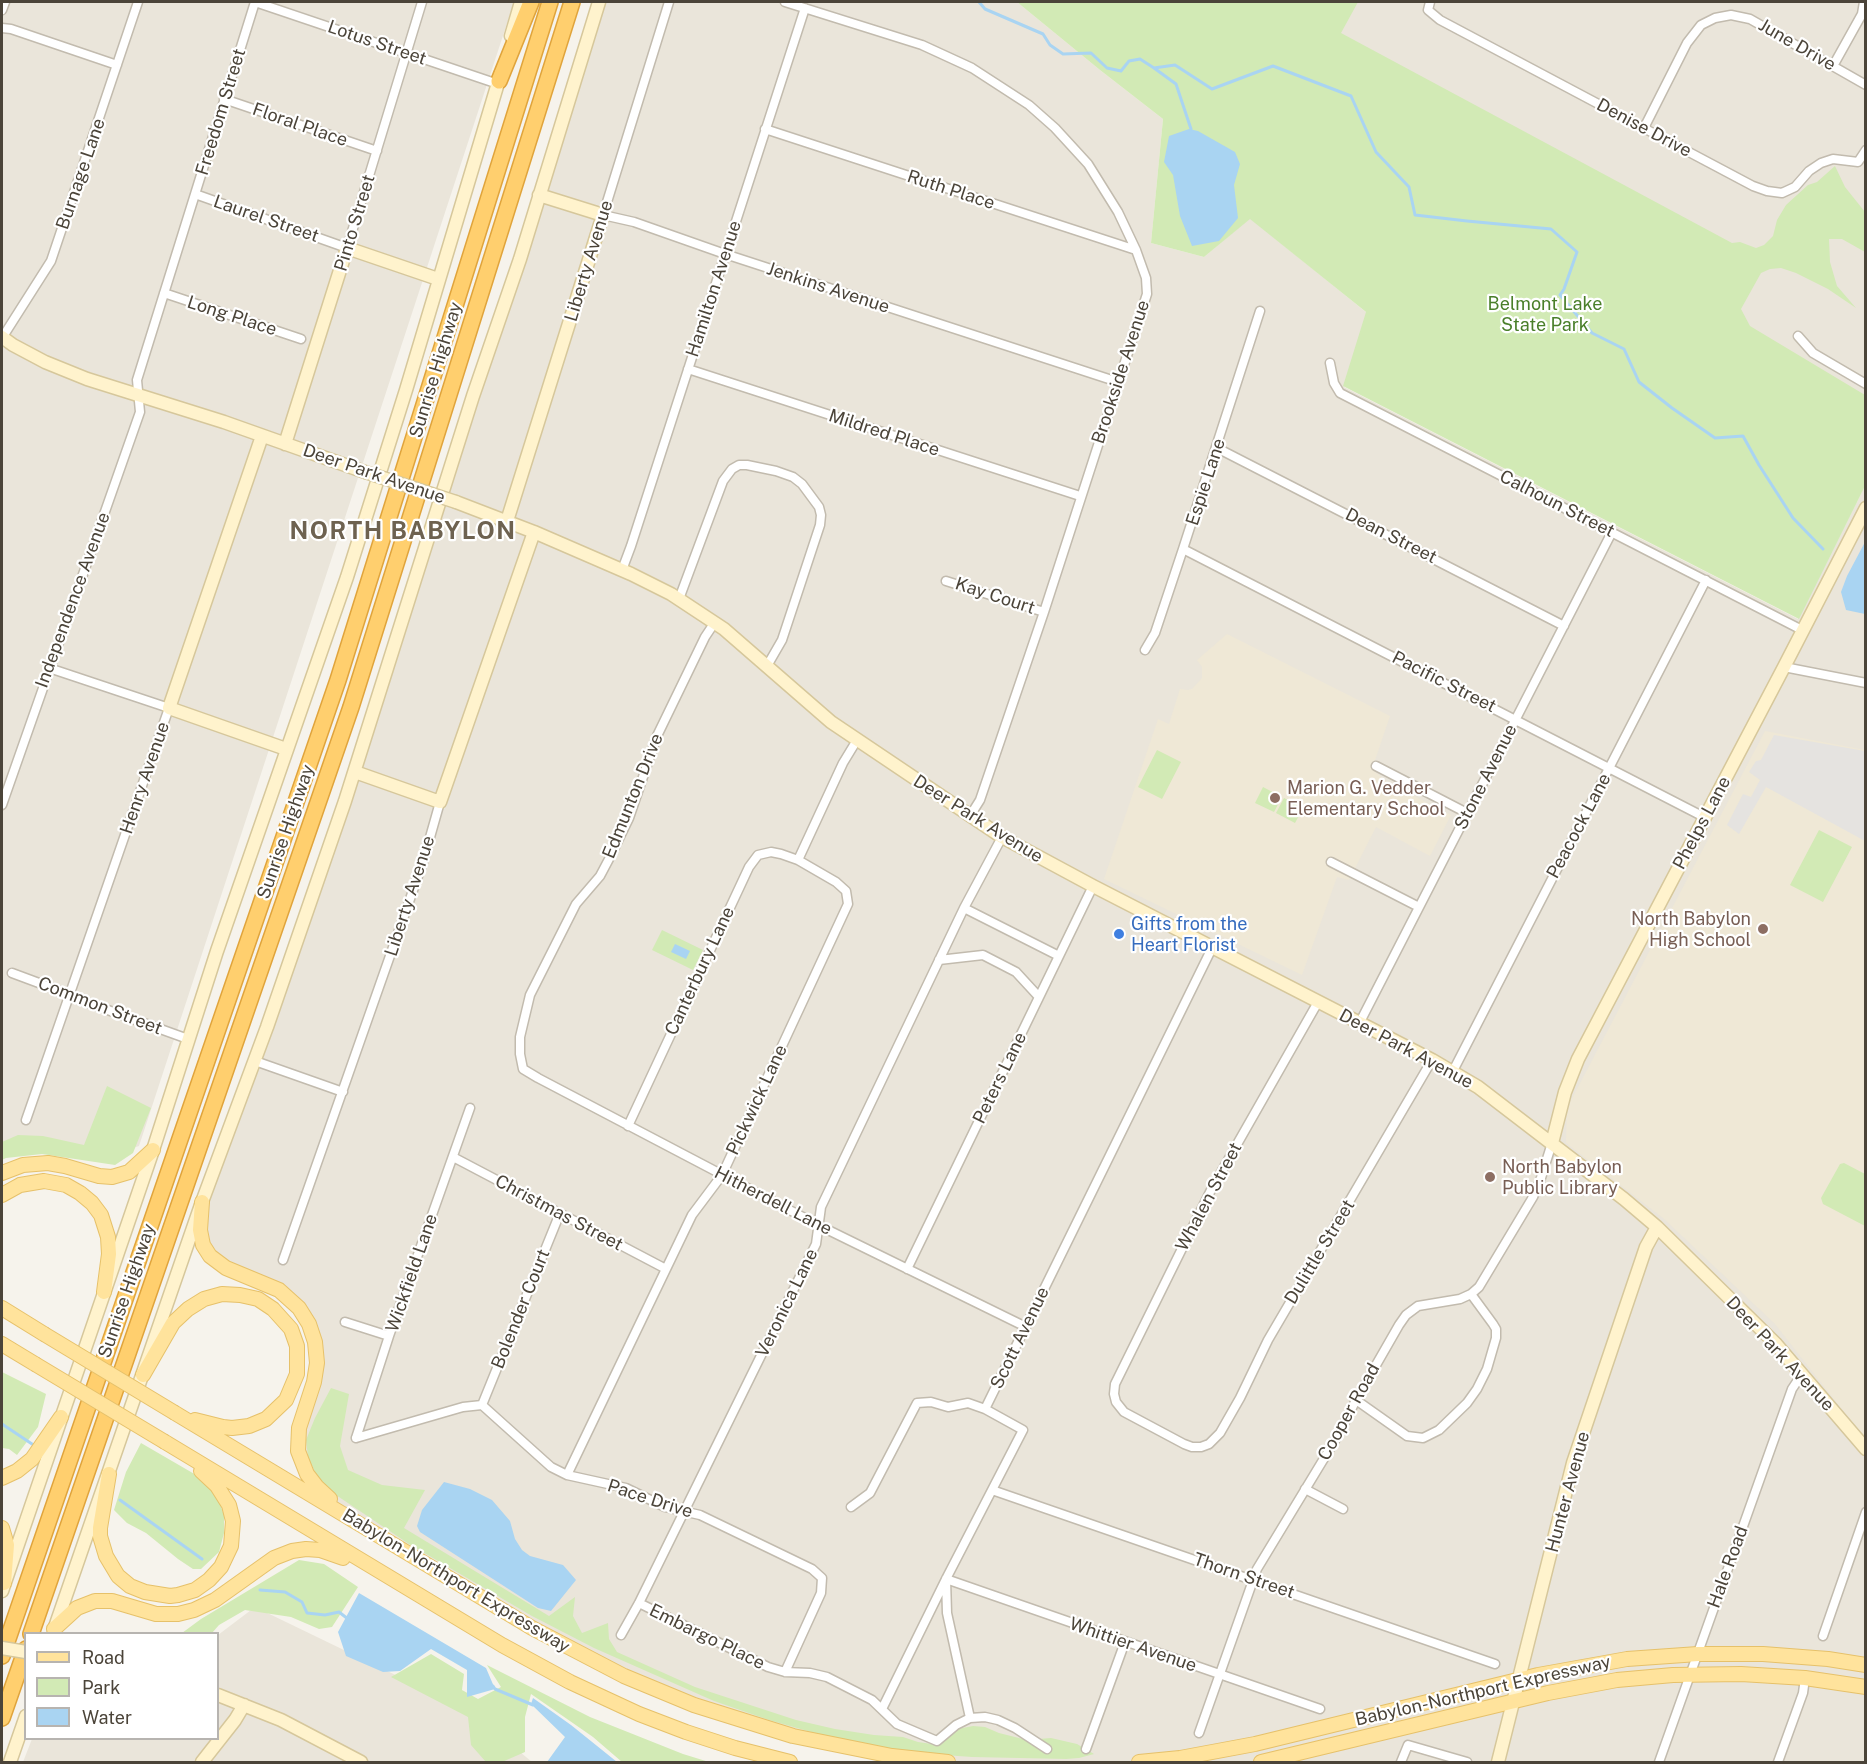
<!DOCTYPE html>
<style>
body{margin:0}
#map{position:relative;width:1867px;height:1764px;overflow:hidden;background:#f6f3ec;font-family:"Public Sans",sans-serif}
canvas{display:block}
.frame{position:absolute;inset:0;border:3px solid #4b4439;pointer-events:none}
.legend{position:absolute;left:24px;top:1632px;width:195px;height:108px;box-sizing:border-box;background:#fff;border:2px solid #b7b4b0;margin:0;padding:8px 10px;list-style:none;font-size:18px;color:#4b4439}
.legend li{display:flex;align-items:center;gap:12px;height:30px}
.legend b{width:30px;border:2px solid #b7b4b0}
</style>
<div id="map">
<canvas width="1867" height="1764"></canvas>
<div class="frame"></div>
<ul class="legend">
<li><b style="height:8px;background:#ffe39c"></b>Road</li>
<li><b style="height:16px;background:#d2eab5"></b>Park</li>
<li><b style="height:16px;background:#a9d4f2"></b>Water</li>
</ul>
</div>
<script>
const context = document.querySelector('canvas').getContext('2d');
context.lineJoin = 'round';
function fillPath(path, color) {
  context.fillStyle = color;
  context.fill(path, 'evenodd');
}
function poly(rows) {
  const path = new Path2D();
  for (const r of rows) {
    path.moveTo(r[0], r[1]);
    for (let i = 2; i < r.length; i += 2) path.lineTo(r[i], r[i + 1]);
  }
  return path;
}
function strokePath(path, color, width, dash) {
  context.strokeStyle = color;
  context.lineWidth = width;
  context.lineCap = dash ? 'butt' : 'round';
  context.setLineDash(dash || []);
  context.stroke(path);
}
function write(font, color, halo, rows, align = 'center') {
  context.font = font + ' "Public Sans",sans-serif';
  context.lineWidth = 4.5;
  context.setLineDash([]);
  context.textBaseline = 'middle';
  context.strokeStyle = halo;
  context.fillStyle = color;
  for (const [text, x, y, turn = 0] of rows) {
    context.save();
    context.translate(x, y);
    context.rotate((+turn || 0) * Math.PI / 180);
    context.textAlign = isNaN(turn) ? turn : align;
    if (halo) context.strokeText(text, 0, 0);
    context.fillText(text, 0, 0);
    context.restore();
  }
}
const residential = poly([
 [2,2,514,2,139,1146,100,1159,19,1139,2,1149],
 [599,2,1017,2,1100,70,1163,119,1151,243,1204,257,1250,218,1367,313,1344,387,1798,619,1865,486,1865,1762,948,1762,841,1747,624,1676,362,1526,322,1492,300,1459,316,1372,299,1308,210,1256,202,1202,267,1027],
 [1333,2,1865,2,1865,426,1335,56],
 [255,1607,472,1712,532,1762,23,1762,32,1739,218,1738,218,1635]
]);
const education = poly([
 [1227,634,1390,716,1372,769,1387,782,1451,815,1430,856,1376,827,1349,880,1337,877,1302,975,1104,879,1158,719,1169,724,1180,689,1188,690,1192,689,1202,678,1202,667,1197,660],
 [1765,731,1865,750,1865,1439,1775,1324,1663,1218,1566,1143,1567,1108]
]);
const green = poly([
 [1017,2,1358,2,1341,33,1732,243,1740,242,1756,248,1764,245,1773,236,1777,220,1786,205,1808,185,1817,182,1835,166,1845,187,1865,212,1865,252,1842,239,1829,239,1830,262,1837,286,1856,308,1828,289,1796,273,1781,268,1770,269,1761,273,1741,309,1750,326,1865,395,1865,486,1799,619,1343,386,1366,312,1250,219,1204,257,1151,243,1163,119,1100,70],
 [1157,750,1181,762,1162,799,1138,787],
 [1263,787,1282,797,1274,812,1255,803],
 [1284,798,1303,808,1295,823,1276,813],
 [1819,830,1852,847,1823,902,1790,885],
 [662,930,703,950,693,970,652,950],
 [107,1086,151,1108,133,1153,115,1165,42,1154,6,1158,2,1160,2,1142,18,1135,43,1136,84,1145],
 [1844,1163,1865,1174,1865,1226,1823,1204,1821,1198,1840,1164],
 [2,1372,46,1394,38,1427,17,1455,9,1449,2,1448],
 [331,1388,349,1394,340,1446,348,1470,382,1485,425,1490,404,1528,549,1616,575,1597,573,1616,582,1633,608,1623,609,1639,617,1652,695,1687,796,1720,835,1729,874,1735,903,1737,918,1742,932,1744,938,1743,957,1729,973,1726,985,1727,999,1733,1027,1740,1051,1738,1077,1744,1094,1754,1079,1758,1066,1759,972,1757,916,1753,846,1742,769,1720,714,1701,594,1648,532,1616,409,1544,333,1493,317,1476,308,1457,306,1440,315,1418],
 [141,1443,203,1479,214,1488,224,1515,224,1533,219,1552,201,1569,193,1569,178,1559,146,1533,127,1523,114,1510,126,1472],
 [299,1560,324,1564,358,1587,332,1627,319,1629,291,1617,245,1610,219,1625,212,1633,182,1633,201,1619],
 [431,1654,464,1674,462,1690,478,1699,501,1687,487,1665,590,1717,683,1754,709,1762,622,1762,593,1737,531,1694,525,1717,525,1752,502,1762,486,1762,471,1745,468,1717,391,1677]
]);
const parking = poly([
 [1774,735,1865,751,1865,841,1766,787,1739,834,1727,825,1743,794,1751,797,1760,780,1749,772,1756,761,1761,760]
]);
const water = poly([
 [1189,129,1198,131,1235,152,1240,164,1234,185,1238,218,1219,241,1192,246,1180,216,1173,175,1164,162,1169,136],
 [1865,542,1865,614,1846,610,1841,592,1847,576],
 [675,944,690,951,686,959,671,952],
 [444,1482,470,1489,492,1500,510,1521,515,1539,522,1550,530,1556,563,1565,570,1573,576,1580,551,1611,538,1608,420,1532,417,1526,422,1510],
 [359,1593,486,1668,495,1689,467,1697,467,1670,431,1649,400,1671,383,1672,346,1656,338,1632],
 [533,1698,571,1725,617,1762,547,1762,565,1737,531,1704]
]);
const stream = poly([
 [979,2,985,9,1043,34,1050,45,1063,54,1091,53,1107,68,1121,71,1129,61,1140,59,1154,68,1175,65,1212,89,1273,66,1351,96,1376,152,1409,187,1415,215,1467,221,1551,229,1577,252,1564,289,1560,295,1592,333,1624,349,1639,382,1672,408,1715,438,1743,436,1759,465,1793,518,1823,549],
 [1154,68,1176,84,1191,129],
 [2,1424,32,1444],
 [120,1500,202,1559],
 [260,1590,285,1592,302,1602,307,1613,325,1615,339,1612,348,1619],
 [493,1686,495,1689,533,1705]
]);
const street = poly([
 [255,2,498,84],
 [669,2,603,215,634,222,725,254,1118,382],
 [785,2,922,45,972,68,1029,105,1055,128,1088,164,1118,212,1136,250,1146,278,1147,294,1044,612,980,800,970,816],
 [1430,2,1428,10,1440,20,1753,186,1767,191,1782,193,1795,187,1809,171,1821,163,1833,159,1858,162,1866,150],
 [2,10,5,2],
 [2,28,11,29,117,65],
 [1833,66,1862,14,1864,2],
 [224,99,377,151],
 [1644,128,1687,43,1701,25,1715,18,1731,15,1750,19,1866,85],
 [765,129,1136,250],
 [195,194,347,248,422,2],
 [164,293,301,339],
 [1798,336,1813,353,1866,384],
 [2,338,51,261,138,2],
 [1330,363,1334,383,1340,393,1802,630],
 [688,369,1080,496],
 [1217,448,1564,626],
 [1183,549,1704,817],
 [622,570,631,546,805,8],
 [946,581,1044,612],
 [679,599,723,481,732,469,739,465,747,465,776,471,793,477,802,484,819,507,821,515,820,525,782,640,767,666],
 [715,622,705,637,657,736,629,818,609,859,600,876,576,904,530,995,520,1037,520,1054,523,1069,538,1078,820,1226,1026,1327],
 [1145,650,1155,633,1183,549,1260,311],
 [1784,667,1866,683],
 [1376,766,1467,813],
 [2,805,140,412,137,380,255,2],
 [798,860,843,763,857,740],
 [1331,862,1419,907],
 [964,908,1059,956],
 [939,960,983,955,1016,972,1039,997],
 [12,973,55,989,69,996,188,1039],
 [1318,1002,1211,1190,1115,1384,1114,1394,1116,1402,1124,1412,1184,1444,1192,1447,1201,1447,1209,1444,1220,1433,1240,1398,1268,1340,1432,1060],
 [1360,1022,1612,532],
 [255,1061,343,1092],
 [1453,1071,1706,580],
 [26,1120,169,708,49,668],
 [453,1157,666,1269],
 [283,1260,423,862,440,802],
 [907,1269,1093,886],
 [345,1322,389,1336],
 [1356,1400,1407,1436,1423,1438,1439,1430,1467,1403,1477,1389,1487,1369,1496,1338,1496,1329,1493,1324,1471,1294],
 [482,1405,560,1213],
 [985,1409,1212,948],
 [356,1438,463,1407,482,1405,551,1467,567,1475,626,1488,665,1507,700,1515,812,1569,822,1578,821,1593,785,1672],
 [356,1438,389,1336,470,1108],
 [567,1475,692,1215,722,1175,848,904,846,891,836,882,798,860,781,854,771,852,758,855,749,867,628,1126],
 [1305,1489,1343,1509],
 [992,1490,1495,1664],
 [851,1507,870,1493,917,1403,931,1402,948,1407,968,1403,985,1409,1023,1430,946,1579,882,1709],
 [639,1603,768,1667,785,1672,810,1673,827,1677,872,1700,897,1724,937,1741,956,1725,970,1718,985,1717,998,1720,1015,1728,1047,1749],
 [621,1635,639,1603,816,1244,821,1207,964,908,1002,837],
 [1823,1636,1866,1512],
 [970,1718,947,1613,946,1579,1320,1709],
 [1199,1733,1257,1569,1337,1437,1356,1400,1399,1325,1406,1315,1418,1306,1460,1299,1471,1294,1479,1287,1533,1197,1540,1181,1552,1143],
 [1086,1749,1125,1642],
 [1401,1762,1408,1745,1467,1762],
 [1659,1762,1792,1389,1802,1374],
 [1778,1762,1803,1693,1805,1678]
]);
const secondary = poly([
 [511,36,521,2],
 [2,337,13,345,45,362,87,379,224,422,365,472],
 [262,436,169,708,286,749],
 [285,444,347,248,438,279],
 [456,502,534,532,631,574,671,594,724,629,831,722,1002,837,1093,886,1432,1060,1478,1087,1624,1199,1657,1227,1775,1343,1866,1449],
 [507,521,603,215,539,195],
 [355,772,440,802,534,532],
 [1552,1143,1565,1092,1578,1059,1784,667,1866,508],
 [2,1591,153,1150,217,951,347,577,406,390,501,73],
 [54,1630,202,1202,267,1027,345,801,473,396,520,259,599,2],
 [218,1695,281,1720,361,1762],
 [10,1762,26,1716],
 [202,1762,235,1720,244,1705],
 [1498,1762,1573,1463,1646,1247,1657,1227]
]);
const primary = poly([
 [2,1173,23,1165,48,1163,65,1166,99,1176,112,1177,129,1172,153,1150],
 [2,1195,20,1185,44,1181,66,1185,80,1193,92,1203,101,1215,108,1237,109,1254,104,1292],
 [202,1202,200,1230,203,1245,210,1256,226,1268,279,1290,299,1308,309,1324,315,1342,317,1363,314,1382,299,1428,298,1451,307,1474,317,1487,330,1499],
 [2,1308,44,1334],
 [2,1344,35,1364],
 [143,1375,173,1323,188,1309,204,1299,222,1294,240,1295,258,1299,273,1309,291,1329,297,1346,297,1374,286,1400,266,1419,249,1426,232,1428,223,1427,195,1420],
 [175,1413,532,1628,624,1676,694,1705,793,1736,892,1756,948,1762],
 [165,1442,502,1645,570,1682,639,1714,686,1732,735,1748,790,1762],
 [109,1474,100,1528,100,1536,106,1556,118,1576,130,1586,145,1592,170,1596,178,1595,195,1590,209,1580,221,1567,231,1546,233,1521,229,1505,217,1486,201,1471],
 [2,1478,17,1471,32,1459,61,1417],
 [2,1528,7,1545,4,1583],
 [54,1629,77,1608,95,1601,112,1601,156,1614,178,1614,194,1610,215,1600,274,1558,292,1551,306,1549,320,1550,343,1558],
 [1139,1762,1180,1758,1255,1744,1538,1675,1627,1659,1698,1654,1763,1654,1828,1659,1866,1665],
 [1261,1762,1548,1693,1617,1680,1673,1675,1741,1674,1805,1678,1866,1687]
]);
const highway = poly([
 [499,81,531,2],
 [31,1634,351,707,572,2],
 [2,1656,338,680,550,2],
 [2,1718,26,1649]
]);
const secondaryBridge = poly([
 [365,472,456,502],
 [2,1648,26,1652]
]);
const primaryBridge = poly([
 [44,1334,175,1413],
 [35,1364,165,1442]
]);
const markers = [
 [1275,798,6,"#8d6e63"],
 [1763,929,6,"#8d6e63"],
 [1119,934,6,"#3f7fe0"],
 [1490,1177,6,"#8d6e63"]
];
const streetNames = [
 ["Lotus Street",377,43,19],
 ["June Drive",1797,45,30],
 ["Freedom Street",221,112,-73],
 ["Floral Place",300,125,19],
 ["Denise Drive",1644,128,28],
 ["Burnage Lane",81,174,-71],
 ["Ruth Place",951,190,18],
 ["Laurel Street",266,219,19],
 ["Pinto Street",355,223,-73],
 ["Liberty Avenue",589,261,-73],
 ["Jenkins Avenue",828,288,18],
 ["Hamilton Avenue",714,289,-72],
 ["Long Place",232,316,18],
 ["Sunrise Highway",436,370,-73],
 ["Brookside Avenue",1121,372,-72],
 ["Mildred Place",884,433,18],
 ["Deer Park Avenue",374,474,19],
 ["Espie Lane",1206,482,-72],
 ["Calhoun Street",1557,504,27],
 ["Dean Street",1391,536,27],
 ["Kay Court",995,596,18],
 ["Independence Avenue",73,600,-70],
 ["Pacific Street",1444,682,27],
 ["Stone Avenue",1486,777,-63],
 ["Henry Avenue",145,778,-71],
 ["Edmunton Drive",633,796,-68],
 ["Deer Park Avenue",978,819,32],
 ["Phelps Lane",1702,823,-62],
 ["Peacock Lane",1579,826,-62],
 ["Sunrise Highway",286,832,-71],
 ["Liberty Avenue",410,896,-72],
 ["Canterbury Lane",700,971,-65],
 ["Common Street",100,1006,21],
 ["Deer Park Avenue",1406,1049,28],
 ["Peters Lane",1000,1078,-64],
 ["Pickwick Lane",757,1100,-65],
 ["Whalen Street",1209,1197,-62],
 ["Hitherdell Lane",773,1201,27],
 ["Christmas Street",559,1213,28],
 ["Dulittle Street",1320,1252,-59],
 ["Wickfield Lane",412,1273,-71],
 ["Sunrise Highway",127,1291,-71],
 ["Veronica Lane",787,1303,-64],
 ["Bolender Court",521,1309,-68],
 ["Scott Avenue",1020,1338,-64],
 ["Deer Park Avenue",1780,1354,47],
 ["Cooper Road",1349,1412,-61],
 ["Hunter Avenue",1568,1492,-75],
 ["Pace Drive",650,1499,18],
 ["Hale Road",1728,1567,-70],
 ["Thorn Street",1244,1576,19],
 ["Babylon-Northport Expressway",456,1581,31],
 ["Embargo Place",707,1637,26],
 ["Whittier Avenue",1133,1645,19],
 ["Babylon-Northport Expressway",1483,1691,-13]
];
const parkNames = [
 ["Belmont Lake",1545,304],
 ["State Park",1545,325]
];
const educationNames = [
 ["Marion G. Vedder",1287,788],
 ["Elementary School",1287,809],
 ["North Babylon",1751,919,"right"],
 ["High School",1751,940,"right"],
 ["North Babylon",1502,1167],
 ["Public Library",1502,1188]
];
const shopNames = [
 ["Gifts from the",1131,924],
 ["Heart Florist",1131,945]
];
const districtNames = [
 ["NORTH BABYLON",403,532]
];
fillPath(residential, '#eae5da');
fillPath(education, '#efe8d6');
fillPath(green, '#d2eab5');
fillPath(parking, '#e5e3e0');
fillPath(water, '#a9d4f2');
strokePath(stream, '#a9d4f2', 3);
strokePath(street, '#c2bbae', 11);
strokePath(secondary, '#d6c79b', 15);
strokePath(primary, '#e6c16a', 16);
strokePath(highway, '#e0a43c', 18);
strokePath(street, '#fff', 8);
strokePath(secondary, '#fff3cd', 12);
strokePath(primary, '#ffe39c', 14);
strokePath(highway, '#ffcf6e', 15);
strokePath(secondaryBridge, '#d6c79b', 15, []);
strokePath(primaryBridge, '#e6c16a', 16, []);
strokePath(secondaryBridge, '#fff3cd', 12);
strokePath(primaryBridge, '#ffe39c', 14);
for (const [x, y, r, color] of markers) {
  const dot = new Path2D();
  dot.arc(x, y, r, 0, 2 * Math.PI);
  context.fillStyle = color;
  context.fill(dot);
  strokePath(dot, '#fff', 2);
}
write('18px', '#4b4439', '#fff', streetNames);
write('18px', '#4a7f2a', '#fff', parkNames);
write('18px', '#785e54', '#fff', educationNames, 'left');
write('18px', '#366cbe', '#fff', shopNames, 'left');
context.letterSpacing = '1.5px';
write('bold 24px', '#6e6250', '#fff', districtNames);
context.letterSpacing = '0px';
</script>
